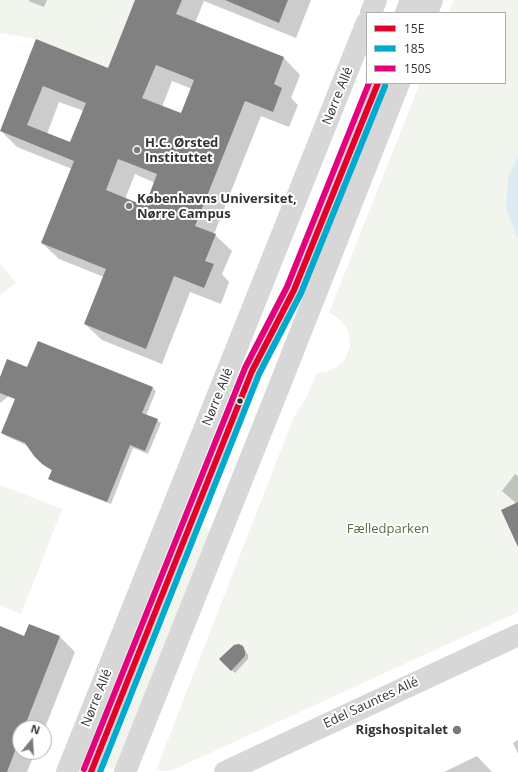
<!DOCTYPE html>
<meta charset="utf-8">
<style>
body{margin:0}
#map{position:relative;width:518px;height:772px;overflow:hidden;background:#fff;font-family:"Open Sans",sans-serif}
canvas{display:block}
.legend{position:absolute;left:366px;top:12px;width:140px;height:72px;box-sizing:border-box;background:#fff;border:1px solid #adadad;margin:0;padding:5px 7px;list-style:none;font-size:12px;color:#333}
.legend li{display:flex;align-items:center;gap:8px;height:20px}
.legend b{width:20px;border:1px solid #adadad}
.north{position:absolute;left:12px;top:720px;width:40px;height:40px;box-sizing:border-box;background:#fff;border:1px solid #adadad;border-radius:50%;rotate:18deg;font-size:11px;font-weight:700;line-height:16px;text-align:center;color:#333}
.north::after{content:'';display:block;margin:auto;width:14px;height:18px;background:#7a7a7a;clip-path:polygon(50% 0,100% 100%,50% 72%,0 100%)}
</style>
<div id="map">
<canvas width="518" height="772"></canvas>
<ul class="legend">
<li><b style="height:5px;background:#e4002b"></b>15E</li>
<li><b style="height:5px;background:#00a9ce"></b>185</li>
<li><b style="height:5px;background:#e5007d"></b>150S</li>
</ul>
<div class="north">N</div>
</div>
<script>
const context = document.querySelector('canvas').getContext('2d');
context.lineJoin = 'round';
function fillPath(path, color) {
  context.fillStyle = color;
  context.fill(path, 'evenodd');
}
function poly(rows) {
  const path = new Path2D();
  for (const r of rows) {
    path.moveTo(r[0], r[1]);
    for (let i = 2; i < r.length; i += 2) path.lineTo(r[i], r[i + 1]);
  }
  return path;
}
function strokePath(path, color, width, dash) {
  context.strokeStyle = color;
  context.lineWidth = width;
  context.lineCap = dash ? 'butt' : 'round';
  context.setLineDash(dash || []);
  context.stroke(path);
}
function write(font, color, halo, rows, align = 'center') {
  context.font = font + ' "Open Sans",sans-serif';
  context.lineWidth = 4;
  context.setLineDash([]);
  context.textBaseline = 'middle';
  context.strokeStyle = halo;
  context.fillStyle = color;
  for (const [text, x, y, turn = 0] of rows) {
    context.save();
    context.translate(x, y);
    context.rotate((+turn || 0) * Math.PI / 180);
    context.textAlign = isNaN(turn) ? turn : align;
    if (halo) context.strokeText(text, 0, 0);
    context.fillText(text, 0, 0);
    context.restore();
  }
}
const green = poly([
 [0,0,135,0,108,68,36,39,0,33],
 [454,0,518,0,518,612,175,769,168,771,161,771,157,768,293,419,306,398,317,373,326,372,335,368,344,361,348,352,350,346,349,334,347,328,337,317,329,313,420,83,505,83,505,13,448,13],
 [0,263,16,283,0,295],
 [0,485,62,509,21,614,0,605],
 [205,527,209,529,210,535,115,770,105,766,200,528]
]);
const water = poly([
 [518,156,518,239,506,209,508,177]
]);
const shadow = poly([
 [28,0,47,0,44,7,31,2],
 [136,0,311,0,296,38,204,1,195,23,284,58,300,75,291,98,298,105,289,127,261,116,214,234,232,251,222,274,229,282,221,304,190,292,162,364,102,340,85,324,104,277,59,259,42,243,72,169,17,147,1,131,37,40,109,69],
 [172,81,192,89,181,115,162,107],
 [59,102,84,111,71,143,47,134],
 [135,174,155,183,146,207,125,199],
 [28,369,152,387,156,391,146,416,157,420,161,423,148,454,133,448,111,504,53,482,50,478,53,471,46,467,35,456,28,446,6,436,2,433,21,386,0,403,0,380],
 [515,474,518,476,518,545,517,504,502,491],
 [30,625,60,637,75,652,44,730,44,728,20,728,20,752,35,752,27,772,0,772,0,627,25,637],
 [243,647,248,655,248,659,235,673,220,659],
 [518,740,518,754,513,743],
 [477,756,492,772,444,772]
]);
const building = poly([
 [135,0,182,0,176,14,284,57,274,84,282,88,273,112,245,101,195,226,216,234,205,261,214,264,204,288,174,276,146,349,84,324,106,269,41,243,74,161,0,131,36,39,108,68],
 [156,65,194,80,181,113,142,98],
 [43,86,86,103,70,142,27,125],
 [118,159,157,174,145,206,106,190],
 [225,0,288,0,279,23],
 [38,341,153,387,142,413,158,419,145,451,130,445,107,502,48,479,52,470,42,464,34,456,25,443,1,433,15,399,0,393,0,377,7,359,27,367],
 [518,502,518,547,501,510],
 [29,624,60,636,24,728,20,728,20,738,7,772,0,772,0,626,24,636],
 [239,644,243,646,245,651,245,656,231,671,219,659,234,645]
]);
const minor = poly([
 [371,13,376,0],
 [406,13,411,0],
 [427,13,432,0],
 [67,772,367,22],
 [91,772,252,371,294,290,378,83],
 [125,772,279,387,399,83],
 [225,772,518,635]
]);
const bus1 = poly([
 [91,772,252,371,294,290,378,83]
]);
const bus2 = poly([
 [100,772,259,374,301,293,385,86]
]);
const bus3 = poly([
 [84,769,245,368,287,287,369,83]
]);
const markers = [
 [137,150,4,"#7a7a7a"],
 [129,206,4,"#7a7a7a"],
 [240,401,3.5,"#333"],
 [457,730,5,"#7a7a7a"]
];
const streetNames = [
 ["Nørre Allé",338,96,-68],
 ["Nørre Allé",218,397,-68],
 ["Nørre Allé",97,698,-68],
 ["Edel Sauntes Allé",371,703,-25]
];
const poiNames = [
 ["H.C. Ørsted",145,143],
 ["Instituttet",145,158],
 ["Københavns Universitet,",137,199],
 ["Nørre Campus",137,214],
 ["Rigshospitalet",448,730,"right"]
];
const parkNames = [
 ["Fælledparken",388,529]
];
fillPath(green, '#f1f5ed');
fillPath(water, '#ddebf3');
fillPath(shadow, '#0003');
fillPath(building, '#818181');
strokePath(minor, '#d7d7d7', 22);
strokePath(bus1, '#e4002b', 6);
strokePath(bus2, '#00a9ce', 6);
strokePath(bus3, '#e5007d', 6);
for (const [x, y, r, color] of markers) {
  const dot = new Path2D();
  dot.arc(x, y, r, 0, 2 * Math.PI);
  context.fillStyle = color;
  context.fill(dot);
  strokePath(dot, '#fff', 1.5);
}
write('13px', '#333', '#fff', streetNames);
write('bold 13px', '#333', '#fff', poiNames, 'left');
write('13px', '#56703f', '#fff', parkNames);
</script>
